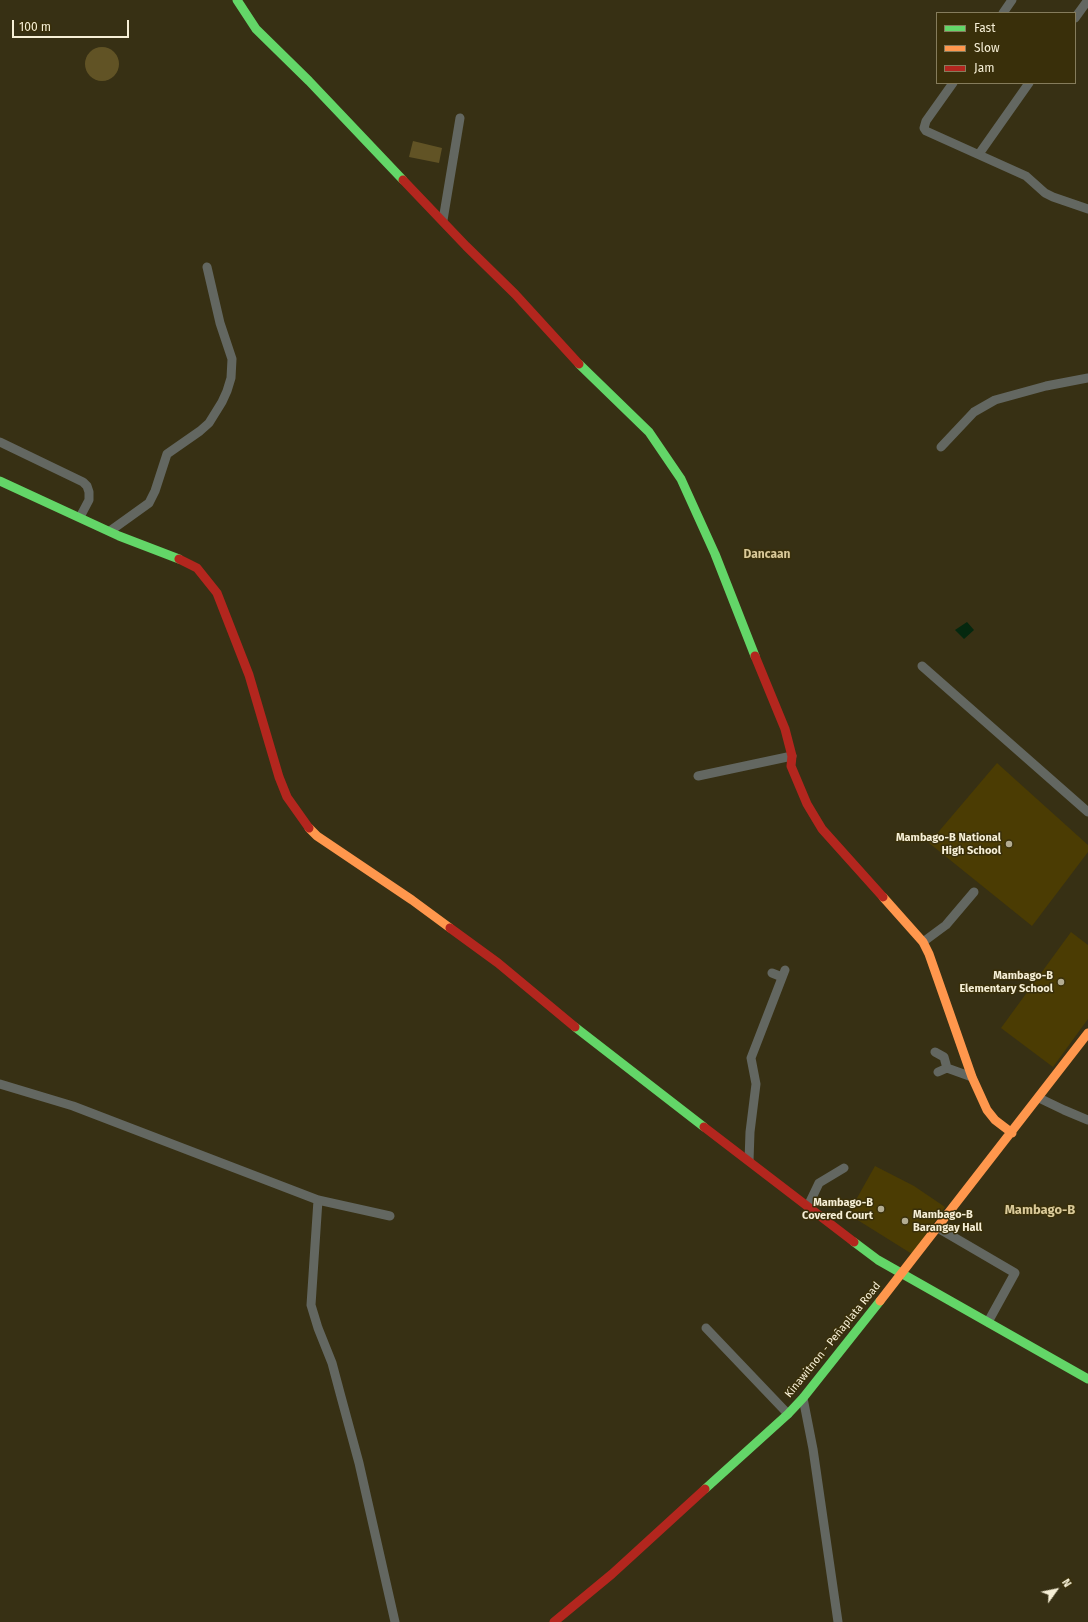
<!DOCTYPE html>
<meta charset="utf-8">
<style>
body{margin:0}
#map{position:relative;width:1088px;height:1622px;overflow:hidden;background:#373014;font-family:"Fira Sans",sans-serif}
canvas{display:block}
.legend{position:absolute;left:936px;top:12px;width:140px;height:72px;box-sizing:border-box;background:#392f0a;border:1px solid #857c5c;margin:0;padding:5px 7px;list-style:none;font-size:12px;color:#f6efd6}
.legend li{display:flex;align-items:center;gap:8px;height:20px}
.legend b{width:20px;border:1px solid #857c5c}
.north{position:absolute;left:1036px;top:1570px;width:40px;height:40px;-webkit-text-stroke:3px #392f0a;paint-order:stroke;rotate:57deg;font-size:11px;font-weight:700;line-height:16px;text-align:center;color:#f6efd6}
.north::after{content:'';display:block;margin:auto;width:14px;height:18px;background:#f6efd6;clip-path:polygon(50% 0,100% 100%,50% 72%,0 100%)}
.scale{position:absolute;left:12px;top:20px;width:117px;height:18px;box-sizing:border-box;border:2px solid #f6efd6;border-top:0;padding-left:5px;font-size:12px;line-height:14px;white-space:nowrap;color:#f6efd6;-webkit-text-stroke:3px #392f0a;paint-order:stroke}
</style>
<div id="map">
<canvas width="1088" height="1622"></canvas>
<ul class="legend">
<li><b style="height:5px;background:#63d668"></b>Fast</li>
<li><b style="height:5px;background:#ff974d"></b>Slow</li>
<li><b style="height:5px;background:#b3261e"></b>Jam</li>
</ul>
<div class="north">N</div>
<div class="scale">100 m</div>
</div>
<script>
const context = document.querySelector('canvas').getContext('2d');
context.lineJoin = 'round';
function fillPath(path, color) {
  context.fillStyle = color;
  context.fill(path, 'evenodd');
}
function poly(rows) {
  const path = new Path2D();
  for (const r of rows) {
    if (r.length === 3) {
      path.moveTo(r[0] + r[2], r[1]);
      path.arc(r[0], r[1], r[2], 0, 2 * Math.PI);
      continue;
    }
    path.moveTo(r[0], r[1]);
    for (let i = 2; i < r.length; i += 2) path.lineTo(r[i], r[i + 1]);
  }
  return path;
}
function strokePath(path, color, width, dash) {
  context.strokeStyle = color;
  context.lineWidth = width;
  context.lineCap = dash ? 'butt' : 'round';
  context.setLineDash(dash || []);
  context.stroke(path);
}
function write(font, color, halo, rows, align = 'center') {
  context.font = font + ' "Fira Sans",sans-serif';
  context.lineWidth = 3;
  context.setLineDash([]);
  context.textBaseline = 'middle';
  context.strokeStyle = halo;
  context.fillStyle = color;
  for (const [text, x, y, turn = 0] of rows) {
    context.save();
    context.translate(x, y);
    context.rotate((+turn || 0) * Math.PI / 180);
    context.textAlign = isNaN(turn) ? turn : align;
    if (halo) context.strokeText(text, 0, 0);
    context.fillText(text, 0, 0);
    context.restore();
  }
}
const built = poly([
 [997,763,1088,845,1088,852,1032,926,929,843],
 [1071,932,1088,945,1088,1019,1053,1067,1001,1028],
 [875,1166,914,1186,945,1207,912,1254,848,1214]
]);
const green = poly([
 [102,64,17],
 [413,141,442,148,439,163,409,157]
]);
const water = poly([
 [967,622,974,630,964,639,955,630]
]);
const street = poly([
 [1003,13,1012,0],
 [1075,18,1088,0],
 [953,83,926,121,924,128,926,131,1026,176,1045,193,1053,197,1088,209],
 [979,154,1029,83],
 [443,220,460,118],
 [0,442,83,482,87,486,89,492,89,500,80,517],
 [941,447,974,412,995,400,1046,386,1088,378],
 [110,531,149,503,155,491,167,454,200,431,209,423,222,402,227,391,231,378,232,359,220,323,207,267],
 [922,666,1088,812],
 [698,776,792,756],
 [923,942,946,925,974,892],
 [772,973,782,977],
 [935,1052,944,1057,947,1068],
 [938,1072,947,1068,972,1077],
 [0,1084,73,1106,318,1200,390,1216],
 [1039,1098,1064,1110,1088,1120],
 [749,1161,750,1132,756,1084,751,1058,785,970],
 [318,1200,311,1305,318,1328,332,1363,340,1393,359,1463,395,1622],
 [808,1206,819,1183,844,1168],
 [938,1228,1015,1273,988,1322],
 [706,1328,788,1414],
 [803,1398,813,1449,838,1622]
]);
const fast = poly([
 [237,0,256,29,309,81,403,180],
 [579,364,649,432,681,479,715,554,755,656],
 [0,481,119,536,179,559],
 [575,1027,704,1127],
 [854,1242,878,1260,1088,1379],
 [705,1489,788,1414,803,1398,880,1301]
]);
const slow = poly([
 [309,828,317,836,412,900,450,928],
 [883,897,923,942,929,954,972,1077,987,1110,995,1120,1012,1133],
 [880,1301,1088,1033]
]);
const jam = poly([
 [403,180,466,246,515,294,579,364],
 [179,559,197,568,217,593,249,675,279,777,287,797,309,828],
 [755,656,785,729,792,756,791,766,807,804,822,829,883,897],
 [450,928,498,963,575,1027],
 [704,1127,854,1242],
 [554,1622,612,1574,705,1489]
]);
const markers = [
 [1009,844,4,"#b3ac92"],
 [1061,982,4,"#b3ac92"],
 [881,1209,4,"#b3ac92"],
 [905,1221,4,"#b3ac92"]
];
const poiNames = [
 ["Mambago-B National",1001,838],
 ["High School",1001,851],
 ["Mambago-B",1053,976],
 ["Elementary School",1053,989],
 ["Mambago-B",873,1203],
 ["Covered Court",873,1216],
 ["Mambago-B",913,1215,"left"],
 ["Barangay Hall",913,1228,"left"]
];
const streetNames = [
 ["Kinawitnon - Peñaplata Road",833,1340,-51]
];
const neighbourhoodNames = [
 ["Dancaan",767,555]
];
const quarterNames = [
 ["Mambago-B",1040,1210]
];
fillPath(built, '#4b3c03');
fillPath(green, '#615325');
fillPath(water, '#05280f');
strokePath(street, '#636761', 9);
strokePath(fast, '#63d668', 9);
strokePath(slow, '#ff974d', 9);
strokePath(jam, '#b3261e', 9);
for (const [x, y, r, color] of markers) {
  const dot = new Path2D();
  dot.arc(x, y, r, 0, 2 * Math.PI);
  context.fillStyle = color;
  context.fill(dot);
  strokePath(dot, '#392f0a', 1.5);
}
write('bold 11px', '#f6efd6', '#392f0a', poiNames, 'right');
write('11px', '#f6efd6', '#392f0a', streetNames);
write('bold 12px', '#daca99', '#392f0a', neighbourhoodNames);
write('bold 13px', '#daca99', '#392f0a', quarterNames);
</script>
